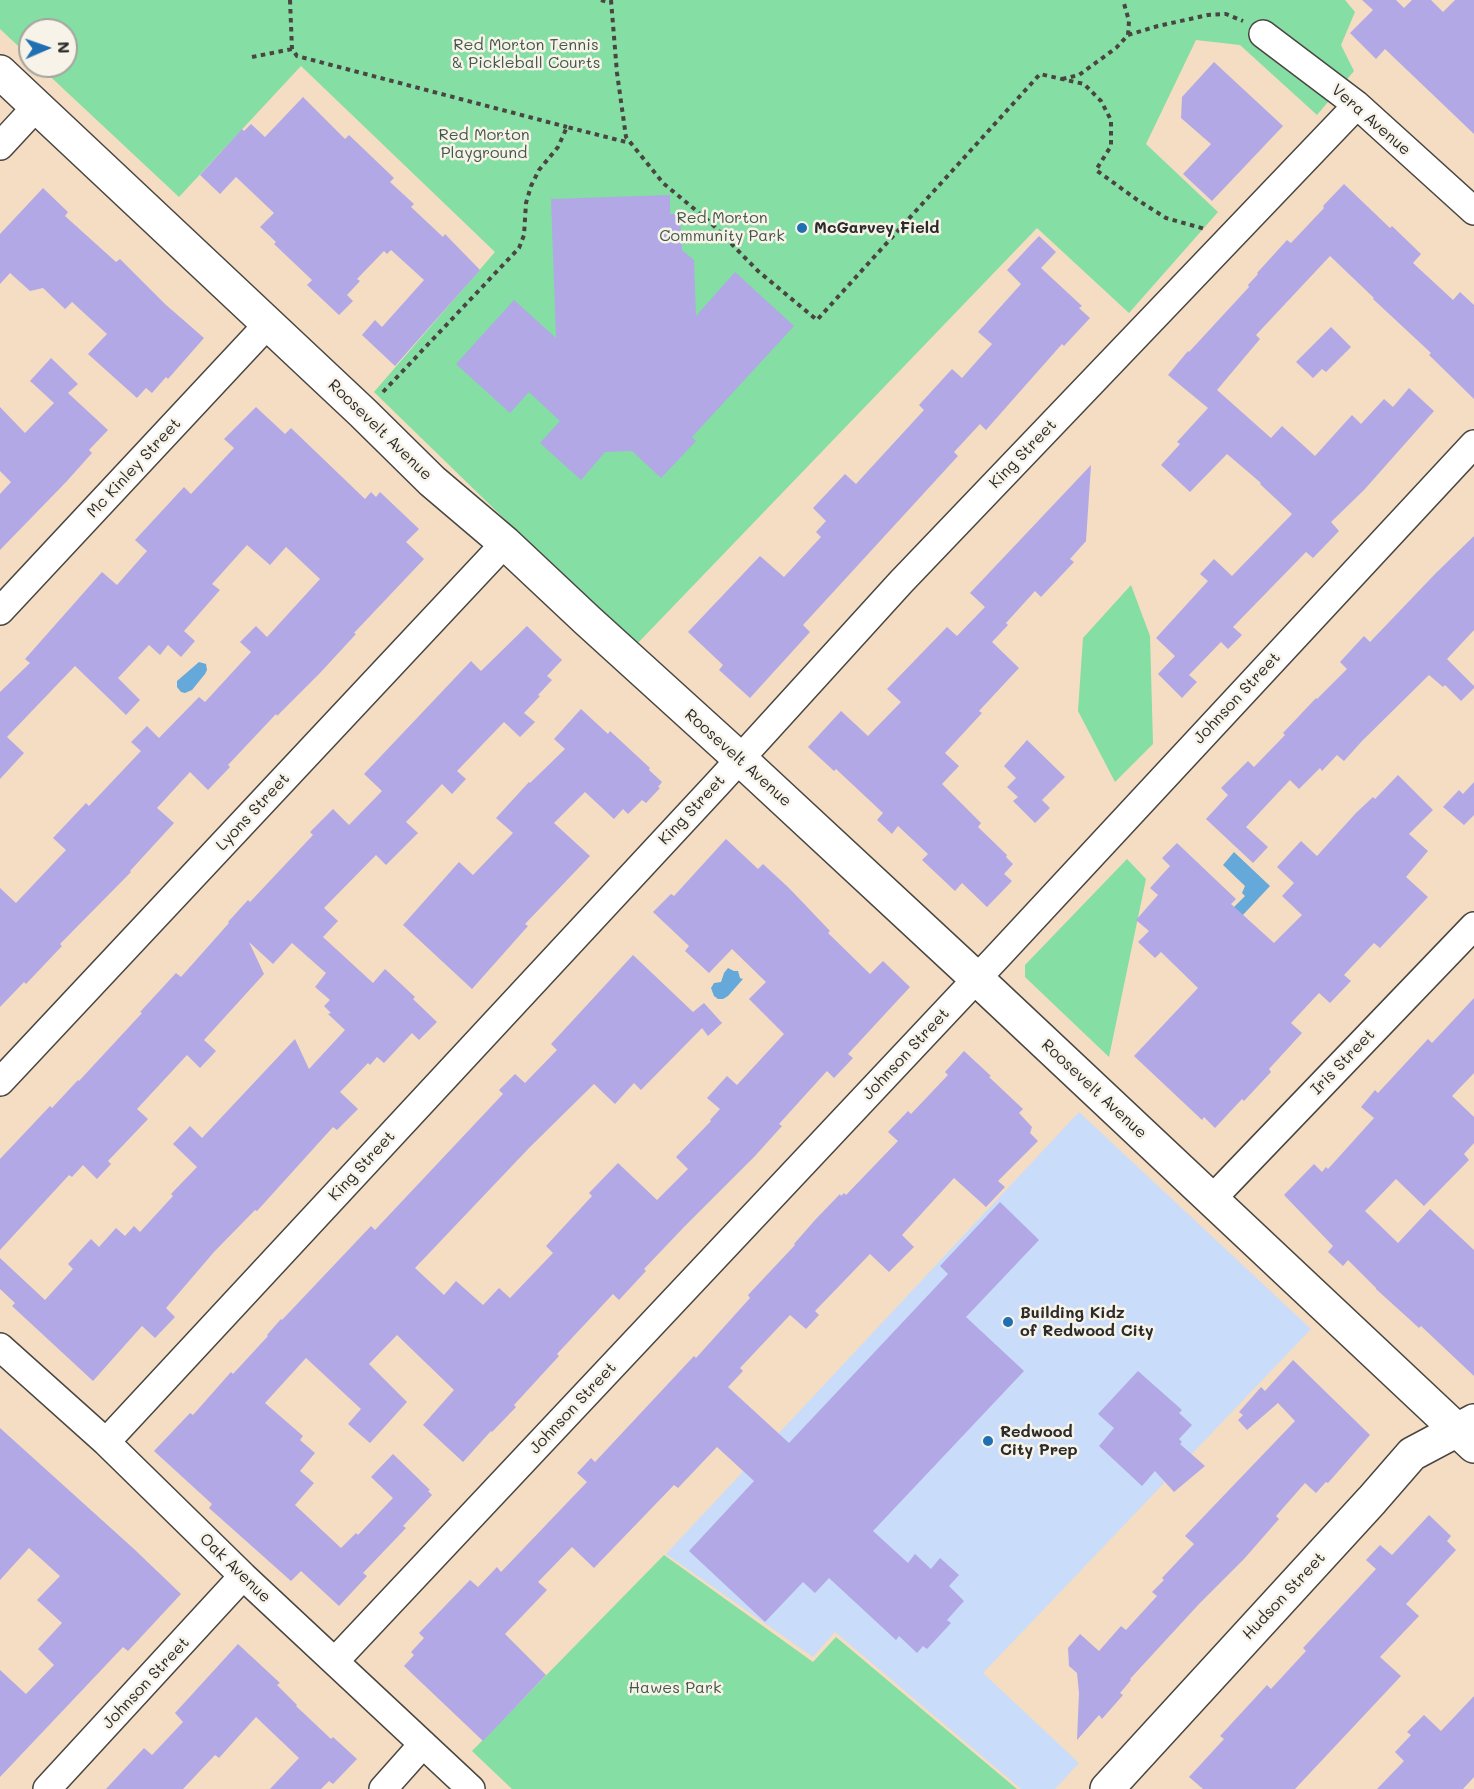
<!DOCTYPE html>
<style>
body{margin:0}
#map{position:relative;width:1474px;height:1789px;overflow:hidden;background:#f4ddc2;font-family:Mali,sans-serif}
canvas{display:block}
.north{position:absolute;left:18px;top:18px;width:60px;height:60px;box-sizing:border-box;background:#f7f3e8;border:2px solid #a5a39c;border-radius:50%;rotate:88deg;font-size:16px;font-weight:700;line-height:24px;text-align:center;color:#2b2b2b}
.north::after{content:'';display:block;margin:auto;width:21px;height:27px;background:#1f6fb2;clip-path:polygon(50% 0,100% 100%,50% 72%,0 100%)}
</style>
<div id="map">
<canvas width="1474" height="1789"></canvas>
<div class="north">N</div>
</div>
<script>
const context = document.querySelector('canvas').getContext('2d');
context.lineJoin = 'round';
function fillPath(path, color) {
  context.fillStyle = color;
  context.fill(path, 'evenodd');
}
function poly(rows) {
  const path = new Path2D();
  for (const r of rows) {
    path.moveTo(r[0], r[1]);
    for (let i = 2; i < r.length; i += 2) path.lineTo(r[i], r[i + 1]);
  }
  return path;
}
function strokePath(path, color, width, dash) {
  context.strokeStyle = color;
  context.lineWidth = width;
  context.lineCap = dash ? 'butt' : 'round';
  context.setLineDash(dash || []);
  context.stroke(path);
}
function write(font, color, halo, rows, align = 'center') {
  context.font = font + ' Mali,sans-serif';
  context.lineWidth = 5;
  context.setLineDash([]);
  context.textBaseline = 'middle';
  context.strokeStyle = halo;
  context.fillStyle = color;
  for (const [text, x, y, turn = 0] of rows) {
    context.save();
    context.translate(x, y);
    context.rotate((+turn || 0) * Math.PI / 180);
    context.textAlign = isNaN(turn) ? turn : align;
    if (halo) context.strokeText(text, 0, 0);
    context.fillText(text, 0, 0);
    context.restore();
  }
}
const built = poly([
 [1079,1112,1311,1329,983,1673,1079,1763,1055,1789,1021,1789,835,1632,813,1657,666,1554]
]);
const green = poly([
 [0,0,1345,0,1355,12,1341,45,1354,71,1317,115,1240,45,1196,40,1146,144,1218,212,1129,313,1037,228,635,646,374,392,495,252,301,66,179,197,39,66,66,66,66,30,30,30,30,57,0,29],
 [1131,585,1150,636,1153,744,1115,782,1078,711,1083,638],
 [1127,859,1146,879,1109,1057,1025,977,1025,965],
 [664,1555,813,1662,836,1637,1017,1789,512,1789,472,1751]
]);
const water = poly([
 [199,662,206,664,207,670,205,674,192,690,185,693,181,692,177,687,177,681],
 [1234,852,1270,886,1241,917,1232,909,1245,896,1242,893,1245,886,1223,865],
 [728,968,734,971,738,971,740,978,743,979,728,996,723,999,718,999,714,996,711,988,714,983,721,982,724,973]
]);
const building = poly([
 [1362,0,1396,0,1404,8,1412,0,1431,0,1443,12,1455,0,1474,0,1474,134,1385,49,1376,59,1350,33,1373,10],
 [1214,62,1283,126,1212,201,1183,174,1211,144,1181,118,1182,97],
 [303,97,345,139,349,135,394,178,390,182,414,204,411,207,443,237,445,234,480,270,395,366,362,335,375,320,382,327,424,280,391,250,387,254,384,251,357,279,360,281,347,295,353,301,339,315,307,285,312,280,274,244,276,242,260,227,274,213,236,177,220,194,200,175,242,129,244,131,251,124,265,137],
 [1344,184,1390,228,1392,226,1421,254,1413,263,1453,300,1460,292,1474,305,1474,399,1429,355,1431,353,1373,299,1374,298,1330,256,1256,335,1260,339,1217,390,1271,438,1282,426,1315,456,1352,415,1361,424,1384,399,1393,407,1409,388,1434,411,1364,490,1331,522,1339,531,1313,558,1306,552,1233,627,1242,635,1228,649,1221,642,1189,675,1197,682,1182,698,1158,674,1175,656,1156,638,1208,581,1200,574,1214,559,1232,576,1292,514,1260,484,1261,483,1227,454,1190,492,1161,465,1180,444,1177,442,1208,408,1168,375,1188,351,1189,352,1249,287,1248,285,1258,274,1257,273,1287,240,1291,243,1324,208,1323,206],
 [43,188,68,212,65,216,116,262,120,259,165,304,204,338,168,379,166,377,152,393,146,388,137,398,88,354,107,334,72,302,65,309,43,288,30,291,10,273,0,284,0,234],
 [670,195,670,214,680,214,682,250,694,260,696,316,735,272,794,326,692,437,696,441,661,478,632,451,605,452,581,480,540,443,560,421,529,392,510,413,456,364,514,300,556,338,551,199],
 [1039,236,1056,252,1041,268,1082,306,1079,308,1090,318,1064,346,1062,344,986,430,980,424,954,452,958,456,803,625,810,632,750,698,719,670,723,665,688,632,760,556,784,577,821,537,816,532,826,521,813,508,845,474,856,484,924,410,919,405,952,369,962,378,992,344,978,332,1021,284,1007,270],
 [1331,327,1351,347,1326,372,1322,369,1313,378,1296,362],
 [51,358,78,384,68,393,108,430,89,450,92,453,67,481,0,550,0,494,11,482,0,471,0,407,25,433,54,403,30,381],
 [256,407,285,434,291,428,365,499,371,492,376,497,380,492,419,529,406,542,424,559,354,633,356,634,320,673,277,716,276,714,228,765,230,767,208,790,190,772,157,808,174,823,130,871,131,872,60,944,62,946,26,984,24,982,0,1007,0,888,16,903,66,850,53,838,86,803,89,806,141,751,131,742,147,726,159,738,199,697,205,702,251,652,240,642,256,626,267,637,320,579,286,547,270,565,247,545,212,584,220,590,184,631,195,641,181,657,168,645,160,655,149,645,118,678,140,700,126,715,75,666,7,737,24,753,0,779,0,692,30,663,25,659,102,572,117,585,147,551,135,540,184,487,191,494,234,448,224,439],
 [1091,465,1086,541,1070,559,1074,562,1041,597,1035,591,1006,623,1008,625,992,642,1019,668,979,711,982,713,945,753,959,766,942,784,981,823,978,827,1007,855,1006,857,1013,864,1004,874,1012,881,987,907,962,883,955,891,922,860,928,854,898,826,892,834,877,820,883,813,836,769,834,771,808,747,841,711,868,736,901,702,887,689,947,627,957,636,985,607,970,593],
 [1474,536,1474,630,1447,659,1474,686,1474,688,1461,701,1445,685,1443,687,1429,675,1362,741,1344,761,1337,755,1322,771,1320,768,1299,789,1290,780,1246,827,1268,847,1253,863,1206,819,1228,795,1221,788,1248,761,1254,767,1285,735,1283,733,1316,698,1317,699,1347,669,1340,662,1364,636,1370,642,1436,573],
 [527,626,562,660,547,676,552,680,538,695,540,696,524,713,535,722,520,737,504,722,457,771,466,779,452,794,442,784,406,822,418,833,386,865,376,855,324,908,338,921,323,937,373,983,385,969,415,997,413,999,437,1022,419,1040,412,1033,384,1063,377,1057,370,1065,368,1063,340,1092,358,1109,337,1130,333,1127,257,1211,255,1210,214,1252,166,1308,175,1317,155,1338,142,1326,93,1381,12,1306,15,1303,0,1289,0,1258,45,1300,73,1269,68,1264,91,1239,99,1247,116,1228,125,1236,134,1226,140,1232,173,1196,171,1194,197,1167,173,1144,190,1126,202,1138,295,1039,309,1069,345,1030,328,1014,331,1013,324,1006,330,1000,315,987,326,973,292,943,273,964,249,942,264,974,204,1040,216,1051,200,1068,187,1055,137,1109,148,1119,108,1161,111,1164,97,1179,83,1165,72,1177,69,1175,0,1250,0,1159,50,1106,52,1108,78,1080,79,1081,142,1013,140,1012,176,973,181,977,229,923,228,922,248,900,250,902,313,835,310,832,333,809,349,825,382,791,364,774,471,661,481,671],
 [581,709,608,734,610,731,650,768,649,770,662,782,658,787,660,788,646,803,642,800,628,814,623,809,614,819,585,792,554,823,590,856,525,924,528,926,472,989,403,925,459,862,473,875,513,833,496,818,529,782,530,783,565,749,554,739],
 [1027,740,1065,777,1042,800,1050,808,1035,823,1013,801,1018,797,1007,787,1016,778,1004,766],
 [1398,775,1433,810,1409,834,1428,851,1406,877,1428,897,1380,948,1374,943,1344,975,1351,981,1330,1003,1319,993,1291,1023,1302,1033,1269,1069,1271,1072,1244,1101,1242,1099,1215,1128,1204,1117,1202,1120,1134,1056,1198,988,1161,952,1155,958,1138,942,1149,931,1136,920,1158,895,1150,888,1170,866,1162,858,1177,843,1236,899,1231,904,1274,943,1302,915,1282,896,1294,883,1277,867,1301,841,1317,856,1356,813,1373,797,1375,799],
 [1474,782,1474,815,1464,825,1443,807,1459,790,1463,794],
 [726,839,758,869,763,864,789,888,830,931,828,933,870,974,883,961,910,987,848,1054,853,1058,834,1078,827,1071,779,1124,782,1126,755,1156,684,1227,644,1269,646,1271,619,1300,613,1294,557,1354,559,1356,514,1405,516,1407,492,1432,491,1431,463,1462,423,1425,454,1390,397,1335,369,1364,407,1402,370,1443,348,1424,361,1409,306,1358,265,1403,303,1436,300,1440,315,1453,300,1471,314,1483,295,1505,341,1548,356,1533,358,1535,393,1498,371,1477,393,1454,430,1490,428,1491,432,1495,403,1526,406,1528,363,1573,367,1576,339,1606,301,1571,291,1581,209,1508,212,1504,154,1451,190,1413,193,1415,231,1372,233,1374,268,1336,267,1335,281,1319,282,1320,371,1226,375,1230,503,1094,499,1090,515,1074,525,1083,557,1050,551,1044,633,955,693,1012,704,1003,722,1023,708,1036,702,1028,641,1090,634,1083,615,1104,594,1084,529,1148,415,1268,444,1295,456,1281,483,1305,499,1288,510,1298,553,1253,546,1246,592,1196,589,1193,618,1163,657,1200,688,1169,676,1157,711,1121,710,1120,720,1109,707,1098,727,1076,737,1085,784,1034,749,999,766,982,732,949,709,973,685,951,689,946,653,912,671,894,674,896],
 [1474,998,1474,1073,1452,1096,1474,1117,1474,1143,1464,1154,1469,1160,1424,1206,1396,1179,1365,1211,1398,1243,1430,1209,1474,1250,1474,1376,1421,1326,1419,1328,1376,1289,1376,1288,1348,1260,1343,1266,1328,1252,1333,1246,1284,1195,1314,1164,1322,1172,1326,1167,1328,1169,1374,1118,1361,1107,1375,1090,1378,1093,1428,1039,1432,1043],
 [964,1051,991,1076,989,1077,1023,1109,1019,1113,1032,1127,1030,1133,1038,1141,998,1181,1005,1187,986,1207,954,1178,902,1235,914,1247,889,1272,870,1254,815,1311,819,1315,806,1329,790,1315,740,1368,743,1371,728,1387,789,1443,948,1274,940,1266,1000,1202,1039,1240,966,1317,1024,1371,873,1531,908,1563,915,1554,931,1569,940,1558,959,1575,949,1586,964,1601,947,1620,951,1623,927,1649,923,1646,917,1653,899,1636,896,1640,829,1578,815,1593,803,1582,765,1622,689,1551,754,1481,717,1447,678,1488,674,1485,594,1568,572,1547,538,1582,547,1590,505,1634,546,1675,483,1741,404,1666,414,1655,411,1652,424,1638,419,1633,470,1580,478,1587,497,1567,501,1572,587,1482,577,1473,591,1458,595,1462,694,1356,696,1358,750,1298,748,1295,795,1245,794,1244,815,1220,840,1194,841,1196,844,1193,846,1195,898,1141,888,1132,908,1111,911,1114,948,1075,945,1072],
 [1293,1360,1370,1435,1328,1483,1326,1482,1316,1493,1305,1483,1276,1516,1279,1519,1244,1559,1199,1604,1130,1679,1131,1680,1120,1693,1123,1695,1102,1719,1099,1715,1077,1740,1079,1693,1077,1673,1069,1666,1068,1648,1080,1634,1099,1651,1121,1626,1126,1630,1157,1596,1152,1592,1164,1580,1162,1578,1194,1544,1185,1536,1295,1421,1278,1403,1247,1430,1238,1420,1243,1415,1239,1412,1261,1387,1265,1391],
 [1138,1371,1182,1410,1179,1413,1192,1425,1179,1439,1182,1442,1180,1444,1205,1466,1174,1492,1155,1471,1142,1486,1099,1446,1114,1428,1098,1414],
 [0,1428,134,1549,181,1594,128,1651,123,1647,0,1777,0,1670,26,1694,54,1665,38,1649,62,1623,37,1600,60,1576,29,1548,0,1580],
 [1429,1515,1451,1536,1447,1541,1456,1550,1406,1604,1419,1616,1380,1657,1401,1676,1295,1789,1203,1789,1189,1777,1224,1739,1220,1736,1267,1685,1271,1689,1306,1651,1303,1648,1376,1569,1366,1560,1380,1545,1392,1555],
 [238,1644,280,1683,277,1685,297,1705,296,1706,331,1739,333,1737,357,1759,333,1784,329,1781,321,1789,270,1789,299,1758,256,1717,219,1758,215,1755,183,1789,106,1789,144,1748,152,1755,183,1722,175,1713],
 [1474,1696,1474,1777,1463,1789,1377,1789,1404,1761,1395,1752,1411,1735,1407,1732,1424,1715,1441,1731]
]);
const path = poly([
 [290,0,292,49,297,56,567,127],
 [601,0,611,3],
 [611,0,617,73,626,137,663,183,710,222,758,271,817,320,1040,74,1084,84,1101,101,1111,120,1111,146,1096,170,1136,199,1166,218,1205,229],
 [1128,35,1158,26,1208,15,1226,14,1243,21],
 [252,57,292,49],
 [1062,79,1079,75,1116,48,1128,35,1129,21,1123,0],
 [383,392,519,248,524,235,526,203,531,186,539,170,558,147,567,127,630,143]
]);
const street = poly([
 [1263,34,1357,105,1474,211],
 [0,146,37,106],
 [0,611,268,324],
 [0,1082,505,543],
 [1212,1199,1474,926],
 [0,1347,106,1442,243,1576,471,1789],
 [106,1442,719,782,901,582,1357,105],
 [335,1661,999,955,1474,444],
 [47,1789,243,1576],
 [383,1789,423,1744]
]);
const secondary = poly([
 [0,72,363,413,432,481,505,543,587,620,739,758,976,978,1474,1446],
 [1107,1789,1372,1500,1412,1454,1474,1421]
]);
const markers = [
 [802,228,6,"#1f6fb2"],
 [1008,1322,6,"#1f6fb2"],
 [988,1441,6,"#1f6fb2"]
];
const parkNames = [
 ["Red Morton Tennis",526,45],
 ["& Pickleball Courts",526,63],
 ["Red Morton",484,135],
 ["Playground",484,153],
 ["Red Morton",722,218],
 ["Community Park",722,236],
 ["Hawes Park",675,1688]
];
const streetNames = [
 ["Vera Avenue",1371,120,41],
 ["Roosevelt Avenue",380,430,44],
 ["King Street",1023,454,-46],
 ["Mc Kinley Street",134,468,-47],
 ["Johnson Street",1237,698,-47],
 ["Roosevelt Avenue",738,758,42],
 ["King Street",692,810,-47],
 ["Lyons Street",253,812,-47],
 ["Johnson Street",906,1054,-47],
 ["Iris Street",1343,1062,-46],
 ["Roosevelt Avenue",1094,1089,43],
 ["King Street",362,1166,-47],
 ["Johnson Street",573,1408,-47],
 ["Oak Avenue",235,1568,44],
 ["Hudson Street",1284,1596,-47],
 ["Johnson Street",146,1683,-47]
];
const poiNames = [
 ["McGarvey Field",814,228],
 ["Building Kidz",1020,1313],
 ["of Redwood City",1020,1331],
 ["Redwood",1000,1432],
 ["City Prep",1000,1450]
];
fillPath(built, '#c9dcf9');
fillPath(green, '#85dea3');
fillPath(water, '#64a9da');
fillPath(building, '#b2a8e5');
strokePath(street, '#494642', 30);
strokePath(secondary, '#494642', 36);
strokePath(path, '#494642', 4, [4.5, 4.5]);
strokePath(street, '#fff', 27);
strokePath(secondary, '#fff', 33);
for (const [x, y, r, color] of markers) {
  const dot = new Path2D();
  dot.arc(x, y, r, 0, 2 * Math.PI);
  context.fillStyle = color;
  context.fill(dot);
  strokePath(dot, '#f7f3e8', 2);
}
write('16px', '#425849', '#f7f3e8', parkNames);
write('16px', '#2b2b2b', '#f7f3e8', streetNames);
write('bold 16px', '#2b2b2b', '#f7f3e8', poiNames, 'left');
</script>
